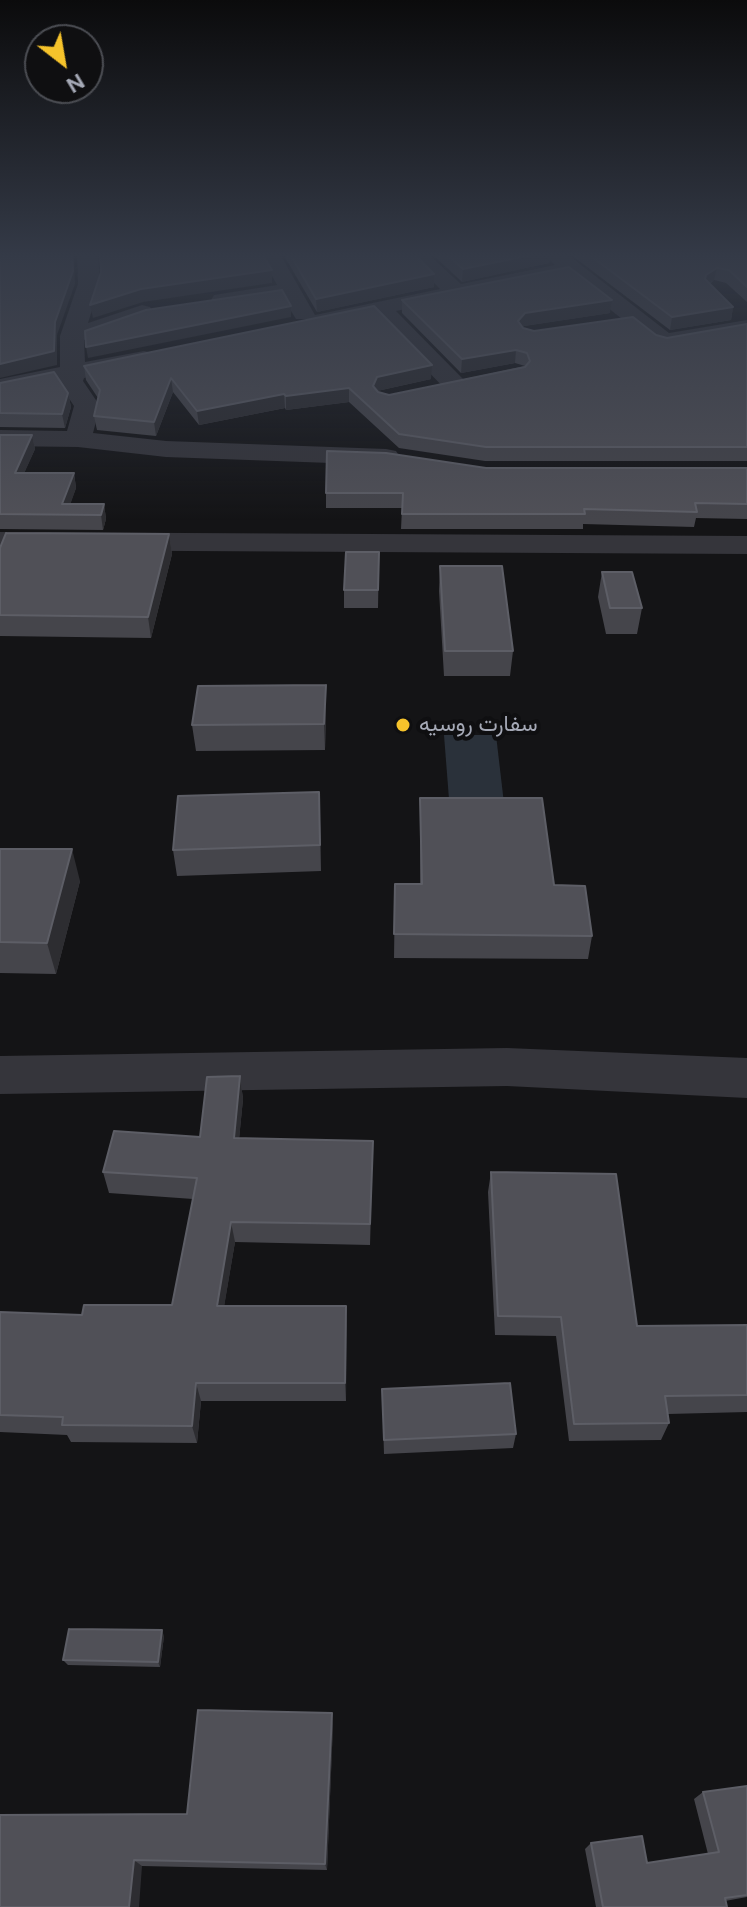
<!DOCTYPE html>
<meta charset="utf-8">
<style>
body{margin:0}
#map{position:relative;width:747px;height:1907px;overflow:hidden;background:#141416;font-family:"DM Sans",sans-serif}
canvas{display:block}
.north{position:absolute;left:24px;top:24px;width:80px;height:80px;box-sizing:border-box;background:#0f0f11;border:2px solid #4b4d53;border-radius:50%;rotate:149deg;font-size:22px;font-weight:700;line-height:32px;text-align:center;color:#a5a9b6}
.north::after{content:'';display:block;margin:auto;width:28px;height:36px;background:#f6c32b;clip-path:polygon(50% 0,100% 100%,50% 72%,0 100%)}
</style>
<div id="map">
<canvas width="747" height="1907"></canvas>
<div class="north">N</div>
</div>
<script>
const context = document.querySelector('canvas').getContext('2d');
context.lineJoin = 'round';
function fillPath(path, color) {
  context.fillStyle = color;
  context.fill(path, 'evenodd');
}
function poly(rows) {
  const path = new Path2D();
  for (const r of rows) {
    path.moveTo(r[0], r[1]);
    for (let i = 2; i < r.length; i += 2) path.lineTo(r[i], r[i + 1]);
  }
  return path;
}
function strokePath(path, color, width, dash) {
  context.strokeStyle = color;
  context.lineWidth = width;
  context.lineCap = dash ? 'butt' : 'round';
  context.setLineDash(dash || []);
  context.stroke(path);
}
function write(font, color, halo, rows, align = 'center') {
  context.font = font + ' "DM Sans",Vazirmatn,sans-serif';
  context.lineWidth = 8;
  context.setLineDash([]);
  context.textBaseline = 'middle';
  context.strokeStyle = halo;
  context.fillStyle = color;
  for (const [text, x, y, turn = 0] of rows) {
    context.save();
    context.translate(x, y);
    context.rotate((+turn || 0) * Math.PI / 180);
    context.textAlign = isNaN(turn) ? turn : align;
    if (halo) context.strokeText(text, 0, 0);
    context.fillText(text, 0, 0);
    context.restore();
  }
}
const water = poly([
 [444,735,496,735,505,812,450,812]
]);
const minor = poly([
 [77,254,98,254,100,284,88,323,142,305,150,307,153,312,150,317,84,340,85,362,144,351,153,353,156,358,153,363,84,378,83,381,100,406,93,433,166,441,386,449,396,451,400,457,396,463,386,465,166,457,78,447,0,446,0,430,67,431,74,406,59,383,0,395,0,379,60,367,60,336,78,284,77,254],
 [260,254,280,254,315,315,440,289,406,254,428,254,461,284,555,265,544,254,567,254,669,333,747,320,747,334,664,348,656,346,568,276,396,311,464,380,468,385,464,390,455,393,446,390,375,316,321,327,313,325,310,319,296,319,283,298,222,307,214,305,211,300,214,295,277,285,260,254],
 [0,532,747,536,747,554,0,550,0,532],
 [507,1048,747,1058,747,1098,507,1086,0,1094,0,1056,507,1048]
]);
const wall = poly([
 [283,254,414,254,434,287,317,312],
 [432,254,550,254,549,263,462,282],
 [570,254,747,254,747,302,726,283,714,280,710,284,733,307,731,320,670,330],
 [402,300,610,313,524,326,523,328,534,331,656,335,667,338,747,324,747,461,485,461,399,448,349,402,286,410,285,408,199,425,173,392,156,436,97,430,94,416,98,398,86,380,84,366,431,379,377,391,389,395,525,366,515,363,461,373,402,313],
 [0,383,68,393,71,407,65,428,0,427],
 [0,435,32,435,35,449,24,473,74,473,76,488,70,504,104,504,106,519,103,530,0,529],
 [486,468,747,468,747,519,696,518,694,527,583,524,583,529,401,529,402,508,326,508,326,493],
 [169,534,172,554,151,638,0,636,0,548],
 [379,552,378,608,344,608,344,590],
 [440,566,513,651,510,676,444,676,439,591],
 [602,572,642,608,637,634,606,634,598,597],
 [326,711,325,750,196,751,192,725],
 [420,798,554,885,592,936,588,959,394,958,395,884,420,884],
 [320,818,321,871,177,876,173,850],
 [0,849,80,881,56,974,0,973],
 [240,1076,243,1099,239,1139,373,1141,370,1245,235,1242,224,1306,346,1306,346,1401,201,1401,197,1443,71,1442,67,1435,0,1432,0,1312,82,1315,172,1305,193,1199,109,1193,103,1172,200,1137],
 [491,1172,637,1326,747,1325,747,1412,668,1414,669,1423,661,1440,569,1441,556,1336,495,1335,488,1192],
 [382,1389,516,1434,513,1448,384,1454],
 [164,1636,160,1667,68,1665,63,1660],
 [333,1724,327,1870,142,1866,0,1907,187,1814],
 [747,1786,747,1897,725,1901,727,1907,596,1907,585,1849,591,1843,647,1863,708,1854,694,1799,703,1792]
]);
const shadedWall = poly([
 [72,254,74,254,75,284,57,335,57,365,0,378,0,364,55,322],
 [536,254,550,254,549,263,462,282,463,269],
 [717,268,714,280,703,287,706,275],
 [272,270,272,283,143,302,93,318,90,305,141,289],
 [434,274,434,287,317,312,316,299],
 [612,300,610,313,524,326,517,334,518,321,525,313],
 [291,306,291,317,88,358,86,347],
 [733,307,731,320,670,330,672,317],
 [516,350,515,363,461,373,462,359],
 [432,365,431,379,377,391,373,386,377,377],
 [171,378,173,392,156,436,154,422],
 [349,388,349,402,286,410,286,396],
 [68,393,71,407,65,428,62,414],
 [284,394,285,408,199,425,197,411],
 [32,435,35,449,18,487,15,473],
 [74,473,76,488,67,514,62,504],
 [104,504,106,519,103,530,101,515],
 [169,534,172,554,151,638,148,617],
 [326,685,326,711,325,750,324,724],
 [72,849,80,881,56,974,47,943],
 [240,1076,243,1099,237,1160,234,1138],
 [231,1222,235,1242,221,1325,217,1306],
 [346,1306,347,1326,346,1401,345,1383],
 [196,1383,201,1401,197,1443,192,1426],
 [162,1630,164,1636,160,1667,158,1662],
 [332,1713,333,1724,327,1870,325,1864],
 [134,1860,142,1866,139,1907,129,1907]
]);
const building = poly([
 [0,254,72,254,73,271,55,322,54,351,0,364,0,254],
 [100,254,262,254,272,270,141,289,90,305,101,272,100,254],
 [290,254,414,254,434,274,316,299,290,254],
 [446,254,536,254,463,269,446,254],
 [588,254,747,254,747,287,729,270,717,268,706,275,705,279,733,307,672,317,588,254],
 [569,267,612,300,525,313,518,321,523,328,534,331,633,317,656,335,667,338,747,324,747,447,486,447,399,434,349,388,286,396,284,394,197,411,171,378,154,422,94,416,100,390,84,366,374,306,432,365,377,377,373,386,378,392,389,395,525,367,530,361,527,353,516,350,462,359,402,300,569,267],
 [282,290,291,306,86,347,85,331,146,310,282,290],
 [54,372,68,393,62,414,0,413,0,383,54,372],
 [0,435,32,435,15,473,74,473,62,504,104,504,101,515,0,514,0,435],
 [327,451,386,453,486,468,747,468,747,504,695,503,697,512,584,509,585,514,402,514,403,493,326,493,327,451],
 [6,533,169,534,148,617,0,615,0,548,6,533],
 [346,552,379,552,378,590,344,590,346,552],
 [440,566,502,566,513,651,445,651,440,566],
 [602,572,632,572,642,608,610,608,602,572],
 [326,685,324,724,192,725,198,686,326,685],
 [319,792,320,845,173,850,178,796,319,792],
 [420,798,542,798,554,885,585,886,592,936,394,934,395,884,422,884,420,798],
 [0,849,72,849,47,943,0,942,0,849],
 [240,1076,234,1138,373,1141,370,1224,231,1222,217,1306,346,1306,345,1383,196,1383,192,1426,62,1425,63,1417,0,1415,0,1312,82,1315,84,1305,172,1305,197,1178,103,1172,114,1131,200,1137,207,1077,240,1076],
 [491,1172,616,1174,637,1326,747,1325,747,1395,665,1396,669,1423,574,1424,561,1317,498,1316,491,1172],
 [510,1383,516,1434,384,1440,382,1389,510,1383],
 [69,1629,162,1630,158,1662,63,1660,69,1629],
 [198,1710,332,1713,325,1864,134,1860,129,1907,0,1907,0,1815,187,1814,198,1710],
 [747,1786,747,1895,725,1898,727,1907,603,1907,591,1843,642,1836,647,1863,719,1852,703,1792,747,1786]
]);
const markers = [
 [403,725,8,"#f6c32b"]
];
const poiNames = [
 ["سفارت روسیه",419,725]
];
fillPath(water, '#2a313a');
fillPath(minor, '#35353b');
fillPath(wall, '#45454b');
fillPath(shadedWall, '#2d2d31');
fillPath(building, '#505057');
strokePath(building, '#5d5e66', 2);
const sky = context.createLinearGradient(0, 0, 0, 521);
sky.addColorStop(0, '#0b0b0c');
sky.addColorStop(0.49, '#343a47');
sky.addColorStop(1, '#343a4700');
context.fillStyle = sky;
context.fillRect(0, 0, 747, 521);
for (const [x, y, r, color] of markers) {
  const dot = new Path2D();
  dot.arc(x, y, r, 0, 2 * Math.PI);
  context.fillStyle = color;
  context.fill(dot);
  strokePath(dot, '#0f0f11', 3);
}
write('22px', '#a5a9b6', '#0f0f11', poiNames, 'left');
</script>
